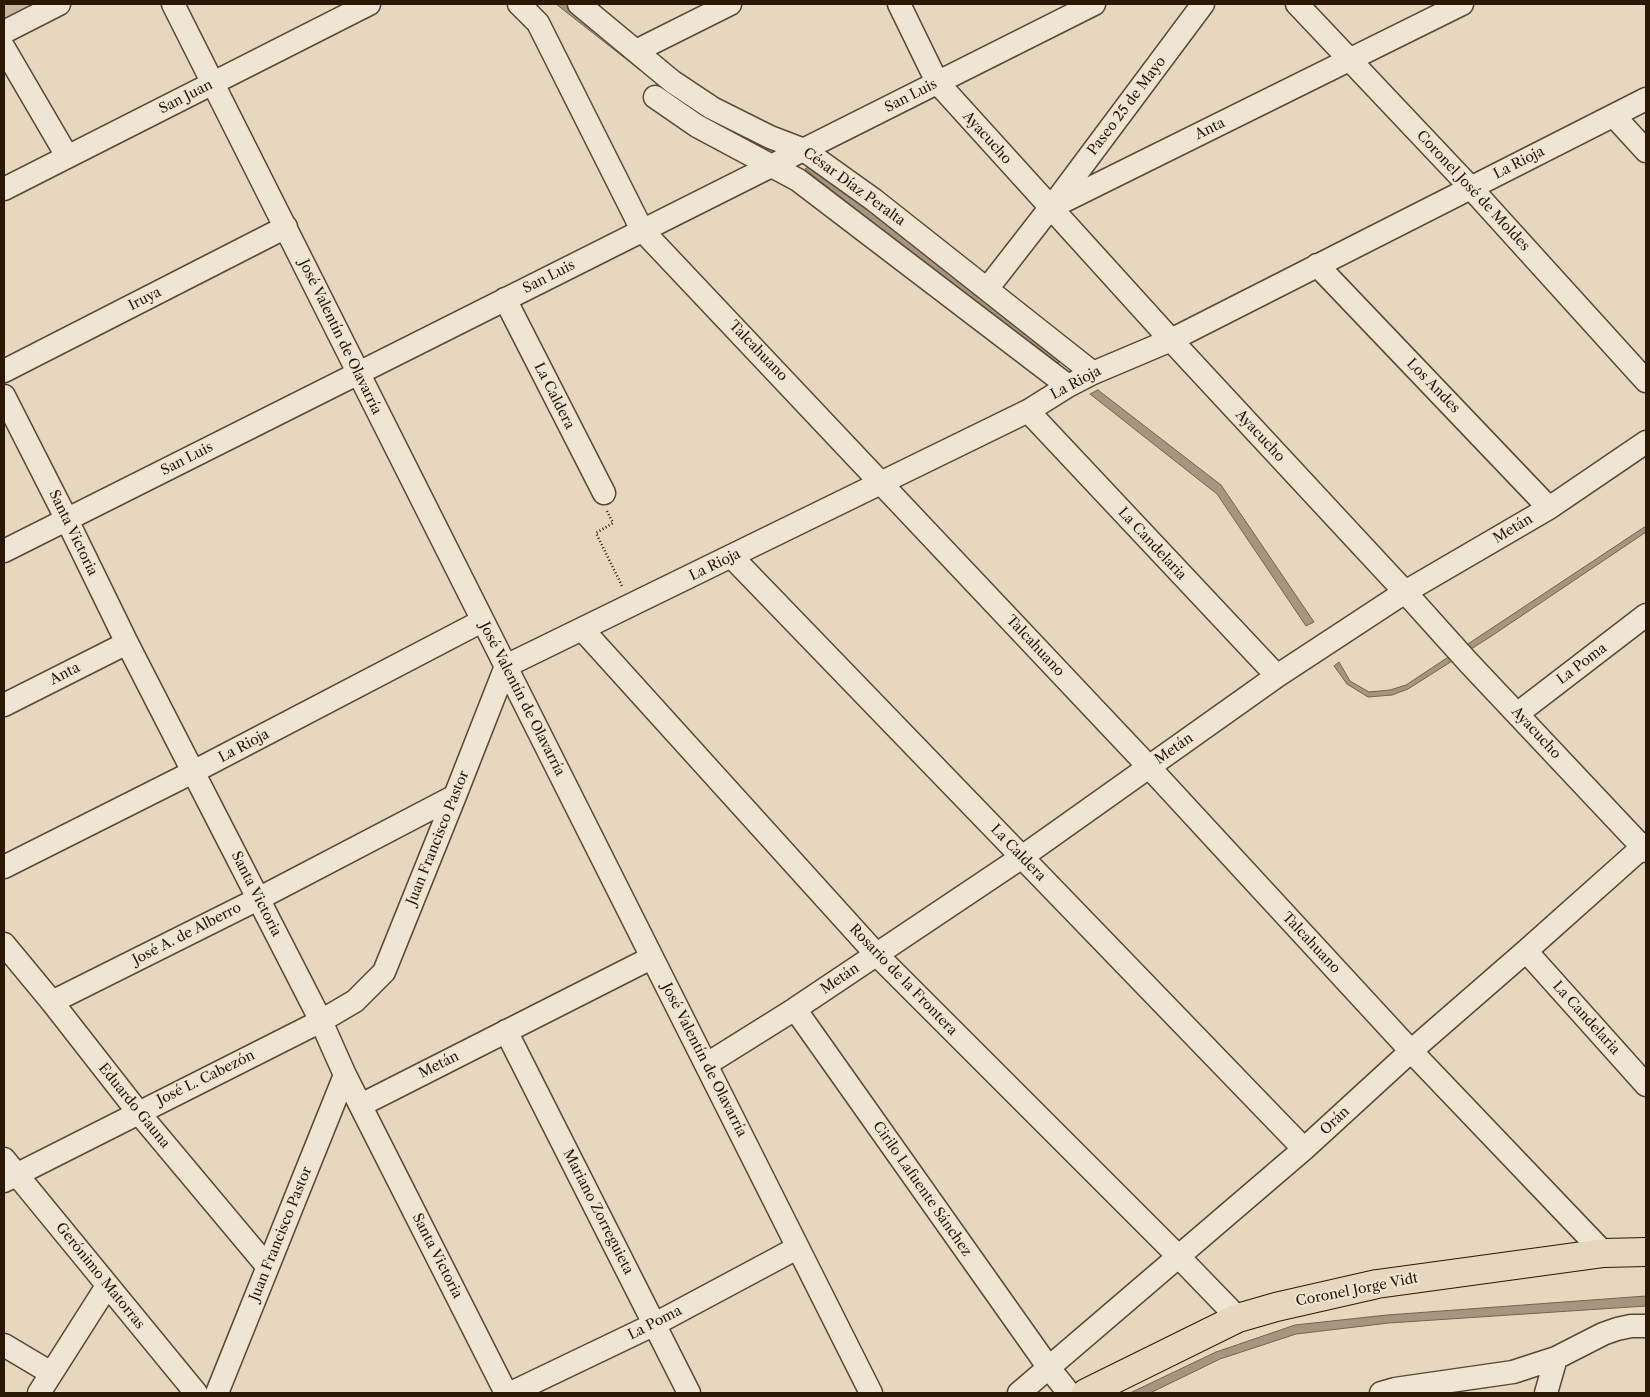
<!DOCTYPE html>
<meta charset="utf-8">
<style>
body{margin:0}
#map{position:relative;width:1650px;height:1397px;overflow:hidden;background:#e7d7bf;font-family:"Libre Caslon Text",serif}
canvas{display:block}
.frame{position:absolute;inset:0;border:5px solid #2a1804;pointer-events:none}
</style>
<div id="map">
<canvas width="1650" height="1397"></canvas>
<div class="frame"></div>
</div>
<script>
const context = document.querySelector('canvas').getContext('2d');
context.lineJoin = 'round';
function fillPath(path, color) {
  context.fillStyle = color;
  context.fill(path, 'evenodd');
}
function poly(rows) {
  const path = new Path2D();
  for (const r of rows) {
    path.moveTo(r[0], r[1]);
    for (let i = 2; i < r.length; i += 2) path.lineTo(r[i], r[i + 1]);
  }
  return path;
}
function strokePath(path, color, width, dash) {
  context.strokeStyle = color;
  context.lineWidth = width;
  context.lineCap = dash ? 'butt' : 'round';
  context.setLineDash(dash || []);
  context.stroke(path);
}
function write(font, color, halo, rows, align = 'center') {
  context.font = font + ' "Libre Caslon Text",serif';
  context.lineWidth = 4;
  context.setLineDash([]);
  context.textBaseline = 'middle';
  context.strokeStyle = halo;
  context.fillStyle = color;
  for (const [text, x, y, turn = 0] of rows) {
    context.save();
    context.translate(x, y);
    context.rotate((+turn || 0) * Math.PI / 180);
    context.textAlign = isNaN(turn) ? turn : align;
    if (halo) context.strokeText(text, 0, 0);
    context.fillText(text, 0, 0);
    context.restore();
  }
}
const green = poly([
 [4,4,48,4,4,26]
]);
const water = poly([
 [556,4,567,4,704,110,765,147,701,118,556,4],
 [812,164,1063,360,1054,365,805,169,812,164],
 [1098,390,1221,485,1314,622,1306,626,1217,494,1090,394,1098,390],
 [1646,526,1646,532,1490,637,1408,689,1392,695,1368,697,1347,684,1334,666,1339,662,1350,681,1369,692,1390,690,1406,685,1646,526],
 [1646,1296,1646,1306,1389,1323,1296,1334,1220,1359,1150,1393,1130,1393,1216,1352,1295,1325,1387,1315,1646,1296]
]);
const path = poly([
 [607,511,613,523,596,533,623,588]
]);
const minor = poly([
 [173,4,871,1393],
 [519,4,538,23,642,230,1149,767,1411,1051,1604,1253],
 [579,4,673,82,712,108,770,137,804,150,874,200,1093,373],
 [899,4,937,82,1171,340,1405,592,1468,662,1646,851],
 [1297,4,1471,188,1646,381],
 [4,32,59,4],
 [4,48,67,156],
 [636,51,730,4],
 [655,97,697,126,798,180,1068,386],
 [1614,116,1646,151],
 [4,189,369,4],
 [1053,205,1203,4],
 [1317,265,1549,508],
 [987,289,1050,208,1462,4],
 [505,299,604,493],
 [4,371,286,227],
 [4,396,67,520,127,643,321,1021,345,1075,506,1393],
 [1028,411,1277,676],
 [4,551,1094,4],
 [732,557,1304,1149],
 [582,629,877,955,1179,1257,1238,1318],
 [506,666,1028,411,1068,386,1093,373,1171,340,1646,99],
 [4,705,127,643],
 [1517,714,1646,615],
 [4,867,193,772,482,621],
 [4,944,52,1002,138,1112,267,1266],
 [1526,951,1646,1085],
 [52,1002,258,899,455,796],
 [795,1009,1049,1368,1069,1393],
 [506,1031,689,1393],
 [707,1064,795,1009,1022,857,1277,676,1405,592,1549,508,1646,442],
 [361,1105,651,958],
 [4,1159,196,1393],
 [4,1181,321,1021,355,1001,384,972,455,796,506,666],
 [4,1345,51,1373],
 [39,1393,107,1286],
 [217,1393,345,1075],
 [511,1393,655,1324,797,1248],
 [1019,1393,1304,1149,1411,1051,1526,951,1646,844],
 [1381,1393,1395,1389,1513,1372,1556,1358,1603,1334,1617,1329,1631,1326,1646,1326],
 [1546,1393,1556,1358]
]);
const major = poly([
 [1086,1393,1238,1318,1276,1307,1377,1284,1604,1253,1646,1252]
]);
const streetNames = [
 ["San Luis",911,96,-27],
 ["San Juan",186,97,-27],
 ["Paseo 25 de Mayo",1127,106,-53],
 ["Anta",1210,129,-26],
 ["Ayacucho",987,138,48],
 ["La Rioja",1519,163,-27],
 ["César Díaz Peralta",854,187,36],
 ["Coronel José de Moldes",1473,191,47],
 ["San Luis",549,277,-27],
 ["Iruya",145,299,-27],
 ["José Valentín de Olavarría",340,337,64],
 ["Talcahuano",758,351,46],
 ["La Rioja",1076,383,-28],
 ["Los Andes",1433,386,46],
 ["La Caldera",554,396,63],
 ["Ayacucho",1260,436,47],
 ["San Luis",187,459,-27],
 ["Metán",1513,529,-31],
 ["Santa Victoria",73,533,64],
 ["La Candelaria",1152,544,47],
 ["La Rioja",715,565,-26],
 ["Talcahuano",1035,646,47],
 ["La Poma",1582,664,-37],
 ["Anta",65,674,-27],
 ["José Valentín de Olavarría",522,699,63],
 ["Ayacucho",1536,733,47],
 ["La Rioja",244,746,-28],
 ["Metán",1174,749,-35],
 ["Juan Francisco Pastor",438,838,-68],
 ["La Caldera",1018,853,46],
 ["Santa Victoria",256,894,63],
 ["José A. de Alberro",187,934,-27],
 ["Talcahuano",1311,943,47],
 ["Metán",840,979,-34],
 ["Rosario de la Frontera",903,980,46],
 ["La Candelaria",1586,1018,48],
 ["José Valentín de Olavarría",704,1060,63],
 ["Metán",439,1065,-27],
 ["José L. Cabezón",206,1078,-26],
 ["Eduardo Gauna",134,1106,51],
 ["Orán",1335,1121,-43],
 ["Cirilo Lafuente Sánchez",922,1189,55],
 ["Mariano Zorreguieta",598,1212,63],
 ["Juan Francisco Pastor",281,1234,-68],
 ["Santa Victoria",437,1256,63],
 ["Gerónimo Matorras",100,1276,51],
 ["Coronel Jorge Vidt",1357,1290,-11],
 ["La Poma",655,1323,-27]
];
fillPath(green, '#c7b79f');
fillPath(water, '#a7967f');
strokePath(water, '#75644e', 1);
strokePath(minor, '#594833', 25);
strokePath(major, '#2a1804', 30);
strokePath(path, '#2a1804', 2.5, [1, 2.5]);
strokePath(minor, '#efe5d5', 22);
strokePath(major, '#e7d7bf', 28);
write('14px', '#2a1804', '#efe5d5', streetNames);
</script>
